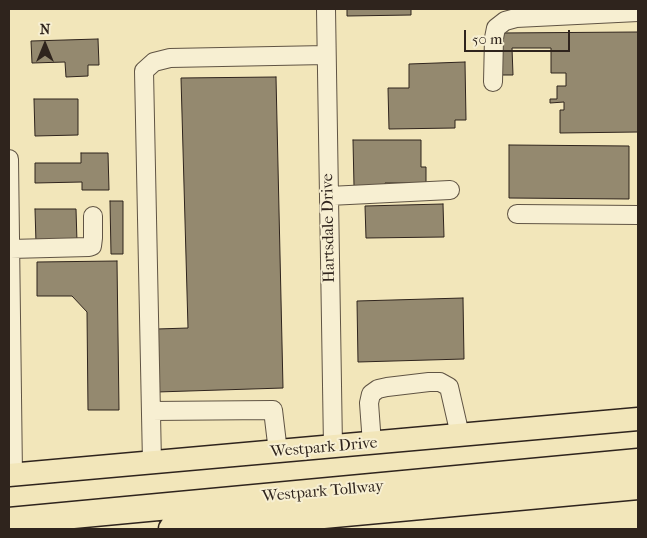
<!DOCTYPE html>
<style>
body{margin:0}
#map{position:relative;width:647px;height:538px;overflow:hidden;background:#f2e6ba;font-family:"IM FELL French Canon",serif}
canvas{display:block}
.frame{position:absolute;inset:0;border:10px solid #2f241d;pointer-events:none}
.north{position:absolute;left:20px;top:20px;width:50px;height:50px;-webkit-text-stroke:4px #f7efd2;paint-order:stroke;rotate:0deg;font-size:14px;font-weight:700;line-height:20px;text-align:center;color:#2f241d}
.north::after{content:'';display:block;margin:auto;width:18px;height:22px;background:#2f241d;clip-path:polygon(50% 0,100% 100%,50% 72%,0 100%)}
.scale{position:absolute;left:464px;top:30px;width:106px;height:22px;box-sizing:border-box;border:2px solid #2f241d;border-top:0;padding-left:6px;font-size:15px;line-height:18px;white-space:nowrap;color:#2f241d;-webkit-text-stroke:4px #f7efd2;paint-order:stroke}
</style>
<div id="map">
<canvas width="647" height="538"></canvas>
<div class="frame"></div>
<div class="north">N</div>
<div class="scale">50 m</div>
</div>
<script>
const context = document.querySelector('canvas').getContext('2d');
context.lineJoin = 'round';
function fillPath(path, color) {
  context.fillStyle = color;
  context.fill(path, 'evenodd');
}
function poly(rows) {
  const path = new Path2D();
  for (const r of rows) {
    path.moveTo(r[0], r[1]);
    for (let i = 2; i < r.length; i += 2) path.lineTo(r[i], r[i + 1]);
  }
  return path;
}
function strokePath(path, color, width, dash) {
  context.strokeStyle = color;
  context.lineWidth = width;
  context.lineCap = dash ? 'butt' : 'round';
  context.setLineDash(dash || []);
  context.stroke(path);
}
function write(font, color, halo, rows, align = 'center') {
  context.font = font + ' "IM FELL French Canon",serif';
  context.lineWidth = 4;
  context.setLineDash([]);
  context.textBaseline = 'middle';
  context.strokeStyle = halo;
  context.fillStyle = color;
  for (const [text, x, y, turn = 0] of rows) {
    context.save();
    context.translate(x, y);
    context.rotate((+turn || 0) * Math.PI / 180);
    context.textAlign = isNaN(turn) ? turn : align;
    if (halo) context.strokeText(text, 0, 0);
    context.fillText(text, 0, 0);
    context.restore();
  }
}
const building = poly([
 [347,9,411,9,411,15,347,16,347,9],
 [638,32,638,132,560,133,560,110,564,110,564,102,550,103,550,99,557,99,557,86,566,86,566,73,551,73,551,48,512,48,513,75,501,75,500,33,638,32],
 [98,39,99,65,88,65,88,76,66,77,65,62,32,63,31,41,98,39],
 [465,62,466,120,455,120,455,128,389,129,388,88,409,88,409,64,465,62],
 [276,77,283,388,157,392,157,329,188,328,181,78,276,77],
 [34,99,78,99,78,135,35,136,34,99],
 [353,140,421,140,421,167,426,167,426,183,385,183,385,186,354,186,353,140],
 [509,145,629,146,629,199,509,198,509,145],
 [81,153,108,153,109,190,82,190,82,182,35,183,35,163,81,163,81,153],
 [110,201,123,201,123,254,111,254,110,201],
 [443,204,444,237,366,238,365,206,443,204],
 [35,209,76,209,77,242,36,243,35,209],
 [117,261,119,410,88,410,87,312,72,296,37,296,37,262,117,261],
 [463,298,464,359,358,362,357,301,463,298]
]);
const minor = poly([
 [326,9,333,447],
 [493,82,494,38,496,28,505,21,516,18,638,12],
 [9,159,13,475],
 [329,196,450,190],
 [517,214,638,215],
 [10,249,89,247,92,246,93,238,93,216],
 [151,411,273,410,278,452],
 [372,444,369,403,371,394,378,389,387,387,429,382,440,382,449,387,460,435],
 [152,463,144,71,154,62,170,58,326,55]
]);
const major = poly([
 [9,475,638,419]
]);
const highway = poly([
 [9,521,638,462],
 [172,529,638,486]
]);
const streetNames = [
 ["Hartsdale Drive",329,228,-91],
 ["Westpark Drive",324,448,-5],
 ["Westpark Tollway",323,492,-5]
];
fillPath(building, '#94896f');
strokePath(building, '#2f241d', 1);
strokePath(minor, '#605444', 20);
strokePath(major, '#2f241d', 25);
strokePath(highway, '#2f241d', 29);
strokePath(minor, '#f7efd2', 18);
strokePath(major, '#f2e6ba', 22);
strokePath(highway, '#f2e6ba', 26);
write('16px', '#2f241d', '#f7efd2', streetNames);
</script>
